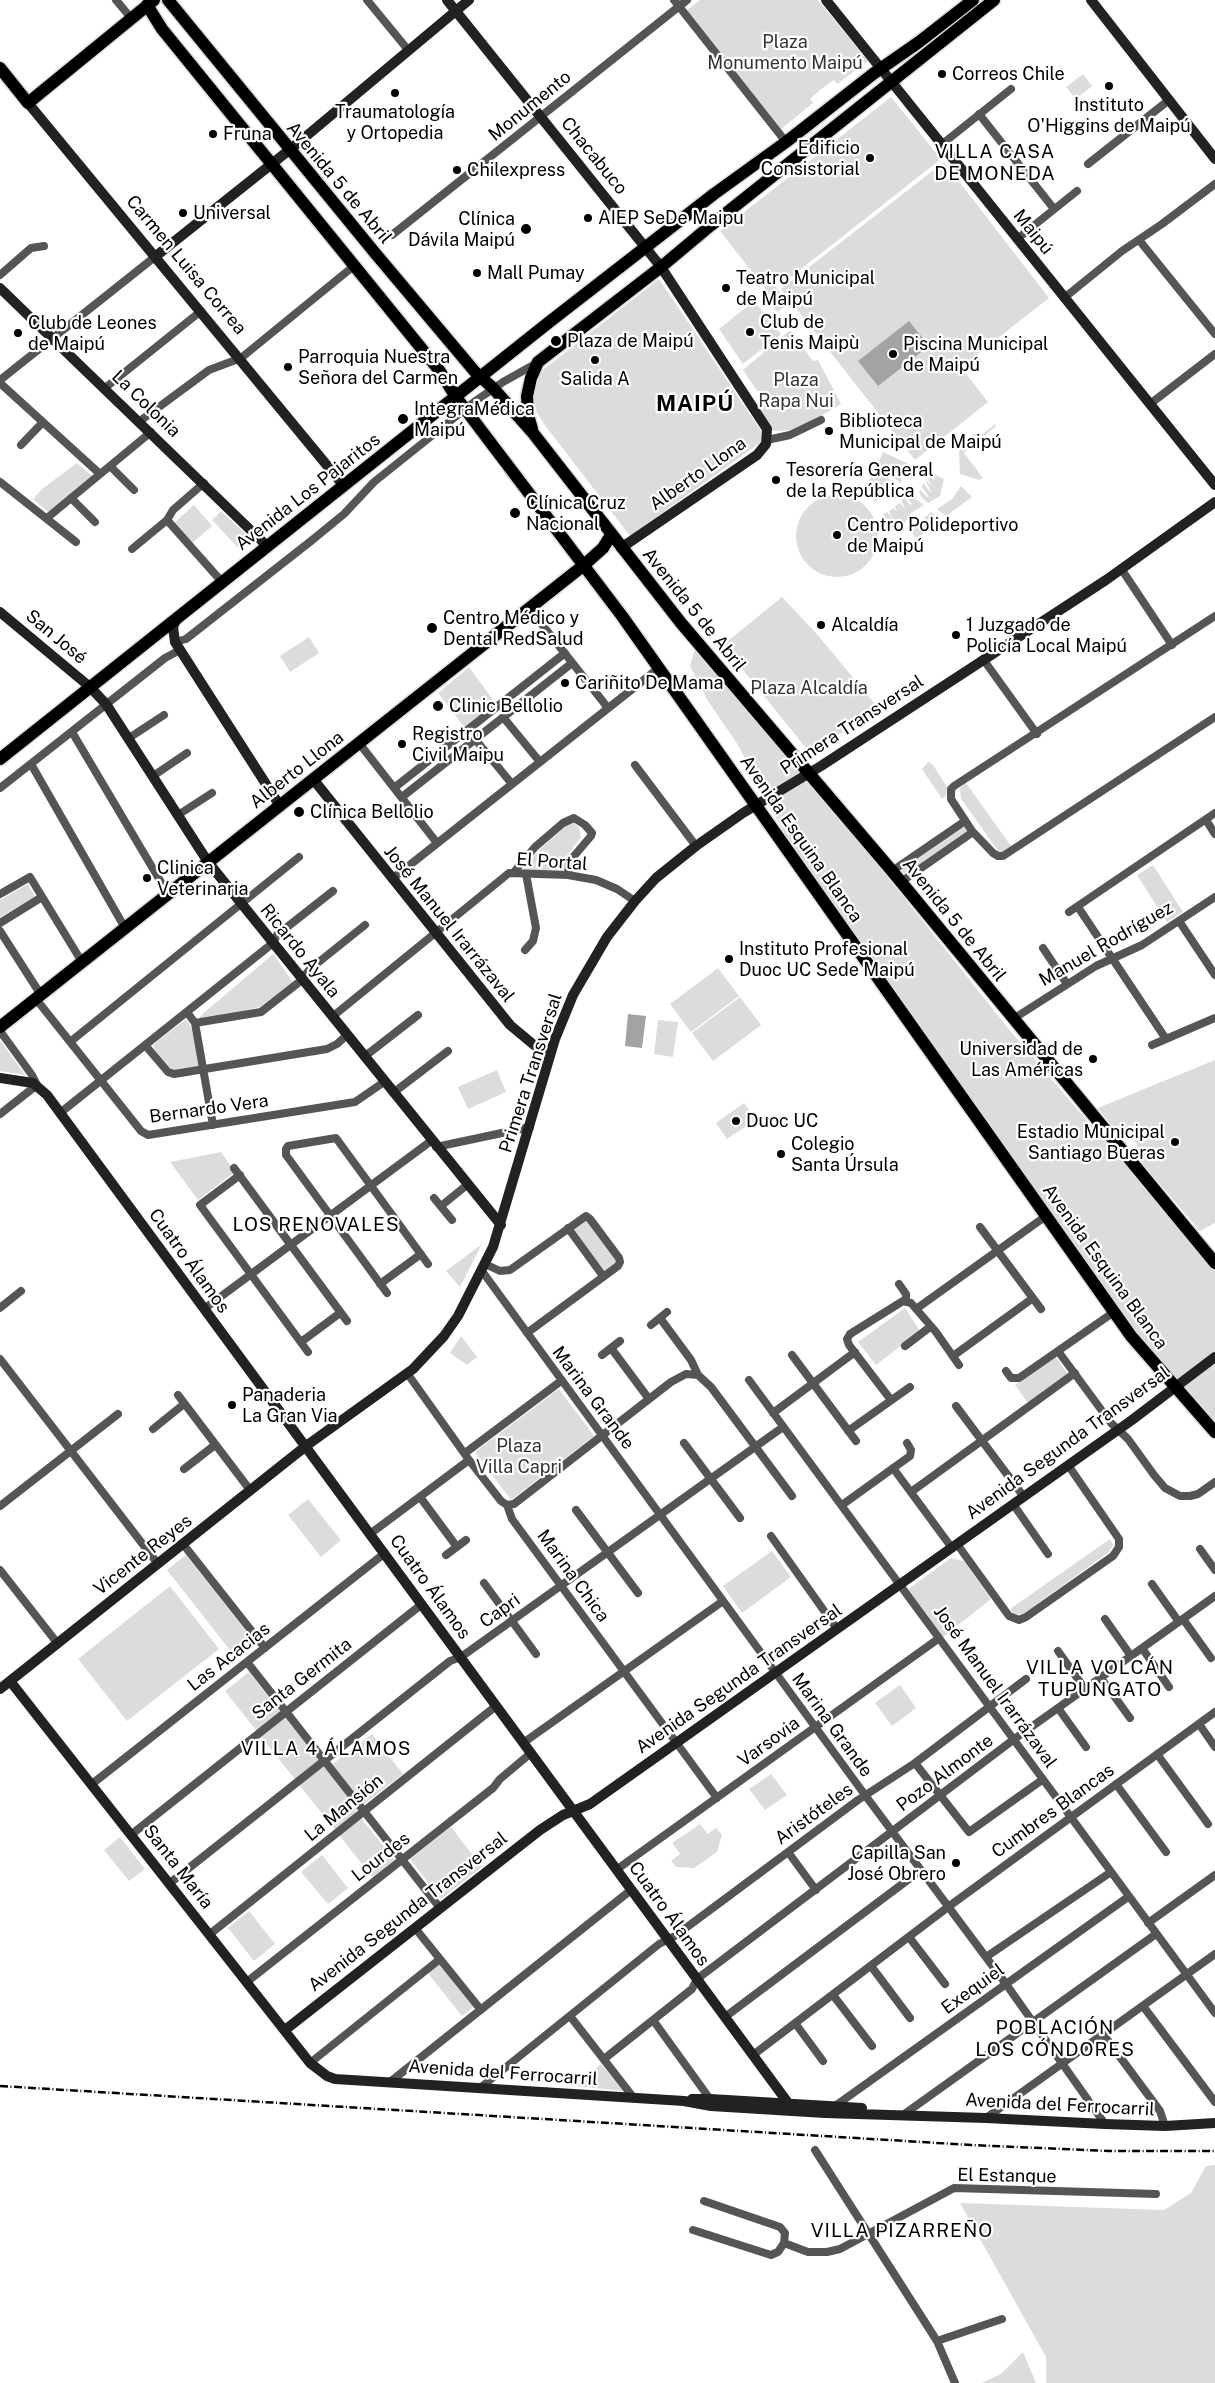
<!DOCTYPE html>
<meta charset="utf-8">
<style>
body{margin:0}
canvas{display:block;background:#fff}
</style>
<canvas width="1215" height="2383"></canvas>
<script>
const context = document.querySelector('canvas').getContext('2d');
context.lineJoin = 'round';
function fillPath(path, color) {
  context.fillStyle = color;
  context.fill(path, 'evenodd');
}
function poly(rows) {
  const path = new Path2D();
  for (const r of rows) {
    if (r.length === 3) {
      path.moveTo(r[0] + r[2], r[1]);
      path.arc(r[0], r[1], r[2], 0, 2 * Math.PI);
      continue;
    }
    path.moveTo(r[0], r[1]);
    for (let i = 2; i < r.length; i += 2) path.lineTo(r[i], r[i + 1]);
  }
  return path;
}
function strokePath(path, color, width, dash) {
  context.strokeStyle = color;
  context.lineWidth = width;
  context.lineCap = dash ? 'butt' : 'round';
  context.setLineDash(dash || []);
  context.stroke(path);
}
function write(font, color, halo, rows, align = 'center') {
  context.font = font + ' "Public Sans",sans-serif';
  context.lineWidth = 4.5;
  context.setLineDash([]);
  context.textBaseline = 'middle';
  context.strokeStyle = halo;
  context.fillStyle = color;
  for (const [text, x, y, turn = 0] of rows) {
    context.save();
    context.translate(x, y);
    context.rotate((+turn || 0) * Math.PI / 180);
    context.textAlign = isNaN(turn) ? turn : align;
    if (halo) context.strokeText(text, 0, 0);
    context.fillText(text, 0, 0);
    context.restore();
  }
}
const green = poly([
 [700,0,818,0,868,61,837,84,834,80,821,89,810,99,813,103,781,129,687,10],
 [1083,74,1092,86,1076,99,1066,87],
 [891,97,941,159,786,281,781,275,772,282,789,304,777,312,766,299,764,287,720,231],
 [944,162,1049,298,961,367,988,402,915,460,781,289],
 [659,279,761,431,761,442,630,536,544,424,533,406,532,398,535,376],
 [754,301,781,334,743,364,719,329],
 [790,330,813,361,818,360,841,404,797,430,773,431,756,404,762,398,743,370],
 [995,424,996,426,964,453,983,478,979,480,960,474,959,451,975,441,972,436,974,434,978,438],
 [883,452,909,464,912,467,906,468,913,478,912,479,902,469,899,471,902,475,900,477,902,481,900,483,878,464],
 [77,463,92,476,48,512,33,499,42,489],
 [878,470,896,485,890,488,892,492,883,499,876,493,874,495,878,499,875,502,863,487],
 [932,473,944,479,940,496,928,503,921,497,919,492,921,490,927,497,929,497,922,487,923,483,930,492,931,492,925,479,931,486,928,479,930,477,935,480],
 [961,486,972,497,946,516,937,509,952,499],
 [837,536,41],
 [912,496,924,505,911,513,898,534,883,514,887,512,892,518,889,511,894,508,897,512,895,506,900,503,905,509,901,500,905,498,910,505,912,504,908,499],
 [194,505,212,526,191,544,173,524],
 [221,511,250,538,240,550,212,520],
 [931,512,941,520,917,538,912,533,915,526],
 [782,597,816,633,879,709,810,753,723,645],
 [309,637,319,653,290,672,280,656],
 [695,649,713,670,774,728,819,791,1012,1033,1215,1270,1215,1424,1143,1342,790,844,738,745,708,701,690,666],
 [469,667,496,704,465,728,438,693],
 [928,762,933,765,947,787,946,796,942,799,922,769],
 [966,783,1011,846,1003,852,999,852,961,799,960,788],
 [574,823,579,828,581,837,564,860,562,873,522,871,539,850,566,826],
 [964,826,968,831,905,875,901,869],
 [1153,865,1183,912,1167,922,1137,875],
 [28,884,35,897,0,917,0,900],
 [273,954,293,982,260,1007,202,1020,199,1017],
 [718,968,739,996,691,1032,670,1004],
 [740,997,761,1025,713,1061,692,1033],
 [185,1020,188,1021,192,1030,199,1066,172,1070,154,1049,154,1044],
 [658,1020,678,1022,673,1057,654,1054],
 [0,1040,25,1075,0,1071],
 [1215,1060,1215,1223,1200,1231,1136,1156,1141,1152,1129,1131,1115,1130,1098,1108],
 [497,1070,506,1092,468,1109,458,1087],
 [744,1103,756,1120,727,1139,716,1123],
 [221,1152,235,1172,198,1200,170,1162],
 [588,1219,617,1259,618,1263,605,1272,602,1271,573,1231,573,1227],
 [482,1244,460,1287,446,1271],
 [905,1308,920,1331,876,1365,858,1342],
 [461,1336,477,1357,467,1365,450,1353],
 [1055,1356,1068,1374,1028,1403,1015,1385],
 [559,1389,594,1436,511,1500,475,1452],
 [308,1499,341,1540,321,1557,288,1515],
 [1110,1539,1113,1545,1109,1552,1023,1614,1015,1615,1010,1609],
 [772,1551,791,1577,742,1613,723,1586],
 [186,1555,252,1639,233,1654,167,1570],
 [951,1558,964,1561,991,1599,942,1638,907,1590],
 [170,1586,219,1649,127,1721,78,1659],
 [249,1672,326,1769,372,1734,403,1774,355,1811,395,1860,373,1878,225,1691],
 [900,1685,916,1708,892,1726,875,1703],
 [771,1774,787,1795,765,1810,749,1789],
 [700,1824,708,1834,716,1828,722,1835,717,1852,694,1868,676,1867,671,1861,680,1854,672,1843],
 [451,1827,482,1867,441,1899,410,1859],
 [120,1837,145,1869,129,1881,104,1850],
 [322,1855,348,1888,328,1904,301,1872],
 [249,1911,275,1944,254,1961,228,1928],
 [438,1963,473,2007,462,2016,427,1972],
 [601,2064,623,2091,576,2086],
 [1215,2165,1215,2383,1046,2383,1046,2357,960,2203,1164,2210,1191,2193,1206,2166],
 [1023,2352,1036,2383,982,2383,1001,2374]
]);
const water = poly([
 [909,321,929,346,878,386,858,361],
 [628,1014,646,1016,642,1048,625,1046]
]);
const street = poly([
 [116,0,131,18],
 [367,0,409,51],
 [674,0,786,142],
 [979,114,1054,209],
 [941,145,1011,89],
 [1088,164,1169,100],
 [392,235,687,0],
 [1017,239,1077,191],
 [1139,240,1215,334],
 [0,275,31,248,44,246],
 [1064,298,1122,251,1162,224,1215,184],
 [0,380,156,256],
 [0,383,100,474],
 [105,388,201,311],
 [1150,404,1215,354],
 [140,421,209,370,241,358,355,265],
 [767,440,790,435,821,420],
 [21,445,43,422],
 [110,466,134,490],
 [0,482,76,542],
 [71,498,95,522],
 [47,518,151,432],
 [167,520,222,582],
 [132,549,167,520,173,510,204,483],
 [1122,570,1172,645],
 [529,608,608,708],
 [1215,616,954,786,951,789,951,799,972,831,993,853,998,856,1003,856,1215,717],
 [175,642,186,639,311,541,344,514,374,482,474,402,503,382,537,363],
 [983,659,1037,734],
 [503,717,540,762],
 [72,732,168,894],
 [129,738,164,715],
 [475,739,512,784],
 [359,743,437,843],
 [31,764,125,928],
 [635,765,696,846],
 [153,776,187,753],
 [0,788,165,658,180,650],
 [394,788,565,653],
 [402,797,572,663],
 [178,815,212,793],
 [1206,820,1215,834],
 [892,871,965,821],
 [514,872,535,847,563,823,574,818,585,825,592,833,591,836,569,862,568,875],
 [392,879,659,668],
 [901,882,973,832],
 [0,894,30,877,82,962],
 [1078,907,1166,1039],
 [1069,912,1215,813],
 [1179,921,1215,975],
 [0,923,42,897],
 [0,931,41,995],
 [1043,948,1067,984],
 [525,950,533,941,536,928,526,874],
 [36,999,141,1131,148,1135,355,1102,384,1082],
 [187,1012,195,1023,261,1012,298,983,310,969,365,925],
 [332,1017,509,873,568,875,596,880,617,889,635,901],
 [1013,1019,1096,966,1142,945,1215,897],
 [195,1023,213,1125],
 [0,1031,32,1075,37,1085,0,1114],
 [70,1042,299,857],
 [145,1045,168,1072,174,1074,327,1049,337,1044,347,1035],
 [1152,1045,1215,1018],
 [364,1057,418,1015],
 [393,1093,448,1051],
 [60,1113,273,943,277,935,333,891],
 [436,1147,530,1127],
 [234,1168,347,1321],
 [240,1175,200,1205,308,1352],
 [434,1198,452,1220],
 [441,1206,467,1185],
 [980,1227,1041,1309],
 [568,1228,603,1276],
 [485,1264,500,1271,510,1270,586,1216,590,1219,619,1258,620,1262,618,1266,527,1333],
 [482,1271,865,1795,1006,1984,1105,2124],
 [380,1284,421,1254],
 [899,1284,906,1294,906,1301],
 [387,1293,286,1155,286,1149,288,1146,336,1138,428,1264],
 [0,1308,21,1291],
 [204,1309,431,1141],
 [916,1309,1046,1216],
 [660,1318,691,1360,698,1375,711,1387,792,1496],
 [651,1325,667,1312],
 [301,1342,340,1313],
 [905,1346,930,1327],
 [611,1348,649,1399],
 [1058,1351,1111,1423,1128,1439,1154,1475,1165,1488,1180,1496,1190,1496,1198,1494,1215,1482],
 [602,1355,620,1341],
 [792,1355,856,1441],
 [953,1356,1033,1298],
 [0,1359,158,1564],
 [1006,1371,1011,1378,1019,1378,1114,1312],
 [407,1373,469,1460,501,1501,507,1505,512,1519,717,1798],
 [749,1380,1215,2013],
 [178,1395,250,1490],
 [891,1400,849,1345,847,1339,850,1334,903,1301,911,1303,936,1332,959,1365],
 [956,1406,1024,1497],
 [773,1413,855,1352],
 [153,1429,184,1404],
 [848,1431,910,1387],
 [684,1443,740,1518],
 [465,1453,561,1381],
 [893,1468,952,1548],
 [184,1469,215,1445],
 [911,1492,1075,1373],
 [420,1497,457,1547],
 [1013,1504,1048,1554],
 [507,1505,514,1504,671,1382,686,1374,698,1375],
 [842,1505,910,1456,911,1450,907,1443],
 [0,1506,118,1414],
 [576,1510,638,1593],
 [370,1534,469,1460],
 [771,1536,837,1629],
 [183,1544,265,1648],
 [957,1544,1009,1616,1019,1620,1026,1617,1113,1556,1119,1547,1119,1539,1068,1465],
 [1200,1549,1215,1570],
 [446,1555,466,1540],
 [0,1570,58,1644],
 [484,1583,536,1654],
 [1152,1584,1179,1622],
 [1105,1619,1131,1656],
 [1183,1619,1211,1658],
 [1142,1648,1169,1687],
 [1058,1651,1085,1689],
 [247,1662,440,1908],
 [1101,1678,1130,1718],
 [1058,1708,1086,1747],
 [1199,1724,1215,1747],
 [523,1743,723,1601],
 [1157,1754,1208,1824],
 [915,1763,969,1832,1042,1780],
 [92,1784,385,1553],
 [1116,1784,1166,1852],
 [132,1834,422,1604],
 [788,1852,816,1890],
 [616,1870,938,1639],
 [170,1883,450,1661,461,1657,783,1427],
 [1148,1923,1215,1875],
 [415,1928,481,2010],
 [210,1934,496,1706],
 [909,1937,945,1984],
 [986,1957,1111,1872],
 [871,1966,910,2018],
 [248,1981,493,1788,500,1779,531,1753],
 [833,1995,872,2046],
 [1143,2006,1215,2102],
 [570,2016,633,2097],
 [725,2017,921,1870],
 [653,2020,710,2099],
 [795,2023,823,2061],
 [1103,2034,1160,2111,1165,2126],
 [753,2055,948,1907,1215,1712],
 [604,2059,692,1989,697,1979,1013,1740,1215,1596],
 [310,2063,440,1959],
 [390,2082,631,1890],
 [480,2088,659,1944,675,1936,858,1800,915,1763,1026,1679],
 [835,2106,1128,1897],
 [903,2115,1156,1934],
 [986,2118,1215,1954],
 [815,2150,937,2341,955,2383],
 [693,2230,771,2255,778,2252,784,2243,785,2233,780,2227,704,2201],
 [784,2243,808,2252,827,2252,840,2249,954,2188,1156,2194],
 [937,2341,1002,2319]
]);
const secondary = poly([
 [447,0,661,267,767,429,766,444,757,455,621,548],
 [826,0,1215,485],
 [1091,0,1215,159],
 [28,103,344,486],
 [156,256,298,143,469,0],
 [0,288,267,546],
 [0,612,90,687,106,704,208,862,501,1225],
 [177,618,173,627,175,642,280,806],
 [313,779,510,1025,534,1045,551,1052],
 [0,1078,33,1083,47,1095,794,2111],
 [10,1681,310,2063,327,2076,335,2079,684,2101,711,2106,825,2113,986,2118,1105,2124,1165,2126,1215,2123],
 [0,1689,306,1446,413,1369,444,1336,458,1316,493,1247,555,1039,573,995,607,937,635,901,656,878,696,846,743,813,821,766,1106,580,1215,502],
 [285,2030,540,1830,563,1815,590,1804,1132,1420,1215,1357],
 [692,2099,710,2099,862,2108]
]);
const primary = poly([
 [168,0,375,253,476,373,493,388,533,433,681,623,892,871,1215,1263],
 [147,5,162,29,439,370,456,397,622,616,1131,1336,1215,1432],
 [0,68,28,103,154,0],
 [532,429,528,415,527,396,531,378,538,362,661,267,710,226,994,0],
 [0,759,548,323,714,194,786,142,873,74,919,42,973,0],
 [0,1027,584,565,603,548,611,535]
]);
const rail = poly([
 [0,2086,971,2145,1109,2151,1215,2151]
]);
const markers = [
 [942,74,5,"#000"],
 [1109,86,5,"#000"],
 [395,93,5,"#000"],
 [213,134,5,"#000"],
 [870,158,5,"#000"],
 [457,170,5,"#000"],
 [183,213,5,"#000"],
 [588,218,5,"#000"],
 [526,229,6,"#000"],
 [477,273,5,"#000"],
 [726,288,5,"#000"],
 [750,332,5,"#000"],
 [18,333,5,"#000"],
 [556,341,6,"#000"],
 [893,354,5,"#000"],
 [595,360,5,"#000"],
 [288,367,5,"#000"],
 [403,419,6,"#000"],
 [829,431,5,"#000"],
 [776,480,5,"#000"],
 [515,513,6,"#000"],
 [837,535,5,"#000"],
 [821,625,5,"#000"],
 [432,628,6,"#000"],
 [956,635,5,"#000"],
 [565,683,5,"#000"],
 [438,706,6,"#000"],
 [402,744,5,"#000"],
 [299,812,6,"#000"],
 [147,878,5,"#000"],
 [729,959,5,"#000"],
 [1093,1059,5,"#000"],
 [736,1121,5,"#000"],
 [1175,1142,5,"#000"],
 [781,1154,5,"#000"],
 [232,1405,5,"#000"],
 [956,1863,5,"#000"]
];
const parkNames = [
 ["Plaza",785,42],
 ["Monumento Maipú",785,63],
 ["Plaza",796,380],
 ["Rapa Nui",796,401],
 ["Plaza Alcaldía",809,688],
 ["Plaza",519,1446],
 ["Villa Capri",519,1467]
];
const poiNames = [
 ["Correos Chile",952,74],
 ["Instituto",1109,105,"center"],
 ["O'Higgins de Maipú",1109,126,"center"],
 ["Traumatología",395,112,"center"],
 ["y Ortopedia",395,133,"center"],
 ["Fruna",223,134],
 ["Edificio",860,148,"right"],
 ["Consistorial",860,169,"right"],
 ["Chilexpress",467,170],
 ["Universal",193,213],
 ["AIEP SeDe Maipu",598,218],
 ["Clínica",515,219,"right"],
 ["Dávila Maipú",515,240,"right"],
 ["Mall Pumay",487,273],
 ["Teatro Municipal",736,278],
 ["de Maipú",736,299],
 ["Club de",760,322],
 ["Tenis Maipù",760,343],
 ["Club de Leones",28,323],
 ["de Maipú",28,344],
 ["Plaza de Maipú",567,341],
 ["Piscina Municipal",903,344],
 ["de Maipú",903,365],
 ["Parroquia Nuestra",298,357],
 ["Señora del Carmen",298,378],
 ["Salida A",595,379,"center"],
 ["IntegraMédica",414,409],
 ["Maipú",414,430],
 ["Biblioteca",839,421],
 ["Municipal de Maipú",839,442],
 ["Tesorería General",786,470],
 ["de la República",786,491],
 ["Clínica Cruz",526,503],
 ["Nacional",526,524],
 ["Centro Polideportivo",847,525],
 ["de Maipú",847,546],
 ["Centro Médico y",443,618],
 ["Dental RedSalud",443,639],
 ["Alcaldía",831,625],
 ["1 Juzgado de",966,625],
 ["Policía Local Maipú",966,646],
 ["Cariñito De Mama",575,683],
 ["Clinic Bellolio",449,706],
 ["Registro",412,734],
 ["Civil Maipu",412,755],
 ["Clínica Bellolio",310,812],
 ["Clinica",157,868],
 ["Veterinaria",157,889],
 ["Instituto Profesional",739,949],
 ["Duoc UC Sede Maipú",739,970],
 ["Universidad de",1083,1049,"right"],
 ["Las Américas",1083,1070,"right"],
 ["Duoc UC",746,1121],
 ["Estadio Municipal",1165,1132,"right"],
 ["Santiago Bueras",1165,1153,"right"],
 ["Colegio",791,1144],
 ["Santa Úrsula",791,1165],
 ["Panaderia",242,1395],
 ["La Gran Via",242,1416],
 ["Capilla San",946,1853,"right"],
 ["José Obrero",946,1874,"right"]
];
const streetNames = [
 ["Monumento",530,106,-39],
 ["Chacabuco",594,156,51],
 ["Avenida 5 de Abril",339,183,50],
 ["Maipú",1033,232,51],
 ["Carmen Luisa Correa",186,265,50],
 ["La Colonia",146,404,44],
 ["Alberto Llona",698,474,-35],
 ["Avenida Los Pajaritos",308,492,-38],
 ["Avenida 5 de Abril",694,610,51],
 ["San José",56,637,40],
 ["Primera Transversal",852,725,-33],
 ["Alberto Llona",297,770,-38],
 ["Avenida Esquina Blanca",801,839,55],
 ["El Portal",552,862,4],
 ["Avenida 5 de Abril",954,920,51],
 ["José Manuel Irarrázaval",449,924,51],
 ["Manuel Rodríguez",1106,944,-30],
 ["Ricardo Ayala",300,951,51],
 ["Primera Transversal",531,1073,-72],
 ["Bernardo Vera",209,1109,-8],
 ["Cuatro Álamos",189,1261,54],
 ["Avenida Esquina Blanca",1105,1267,54],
 ["Marina Grande",593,1398,53],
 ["Avenida Segunda Transversal",1068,1443,-36],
 ["Vicente Reyes",143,1555,-38],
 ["Marina Chica",573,1576,54],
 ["Cuatro Álamos",430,1587,54],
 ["Capri",500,1611,-36],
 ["Las Acacias",229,1657,-38],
 ["Santa Germita",302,1679,-38],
 ["Avenida Segunda Transversal",739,1679,-35],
 ["José Manuel Irarrázaval",995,1687,54],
 ["Marina Grande",832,1725,54],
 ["Varsovia",769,1742,-36],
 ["Pozo Almonte",945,1773,-37],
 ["La Mansión",344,1808,-39],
 ["Cumbres Blancas",1053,1811,-36],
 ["Aristóteles",814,1814,-36],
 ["Lourdes",381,1857,-38],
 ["Santa María",178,1867,52],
 ["Avenida Segunda Transversal",408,1912,-38],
 ["Cuatro Álamos",669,1914,54],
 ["Exequiel",973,1989,-36],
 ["Avenida del Ferrocarril",503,2073,4],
 ["Avenida del Ferrocarril",1060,2105,3],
 ["El Estanque",1007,2176,1]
];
const neighbourhoodNames = [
 ["VILLA CASA",995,152],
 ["DE MONEDA",995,174],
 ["LOS RENOVALES",316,1225],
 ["VILLA VOLCÁN",1100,1668],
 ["TUPUNGATO",1100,1690],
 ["VILLA 4 ÁLAMOS",326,1749],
 ["POBLACIÓN",1055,2028],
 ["LOS CÓNDORES",1055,2050],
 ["VILLA PIZARREÑO",902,2231]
];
const districtNames = [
 ["MAIPÚ",695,404]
];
fillPath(green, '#dcdcdc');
fillPath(water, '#a3a3a3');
strokePath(primary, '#dbdbdb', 15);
strokePath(street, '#555', 8);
strokePath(secondary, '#222', 10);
strokePath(primary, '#000', 12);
strokePath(rail, '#000', 2.5, [8, 2.5, 1, 2.5]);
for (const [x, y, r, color] of markers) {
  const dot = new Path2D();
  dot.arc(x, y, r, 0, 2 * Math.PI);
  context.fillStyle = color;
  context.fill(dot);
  strokePath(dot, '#fff', 2);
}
write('18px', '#333', '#fff', parkNames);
write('18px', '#000', '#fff', poiNames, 'left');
write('18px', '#000', '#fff', streetNames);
context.letterSpacing = '1px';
write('19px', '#000', '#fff', neighbourhoodNames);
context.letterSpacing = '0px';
context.letterSpacing = '1px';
write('bold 22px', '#000', '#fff', districtNames);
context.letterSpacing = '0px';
</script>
